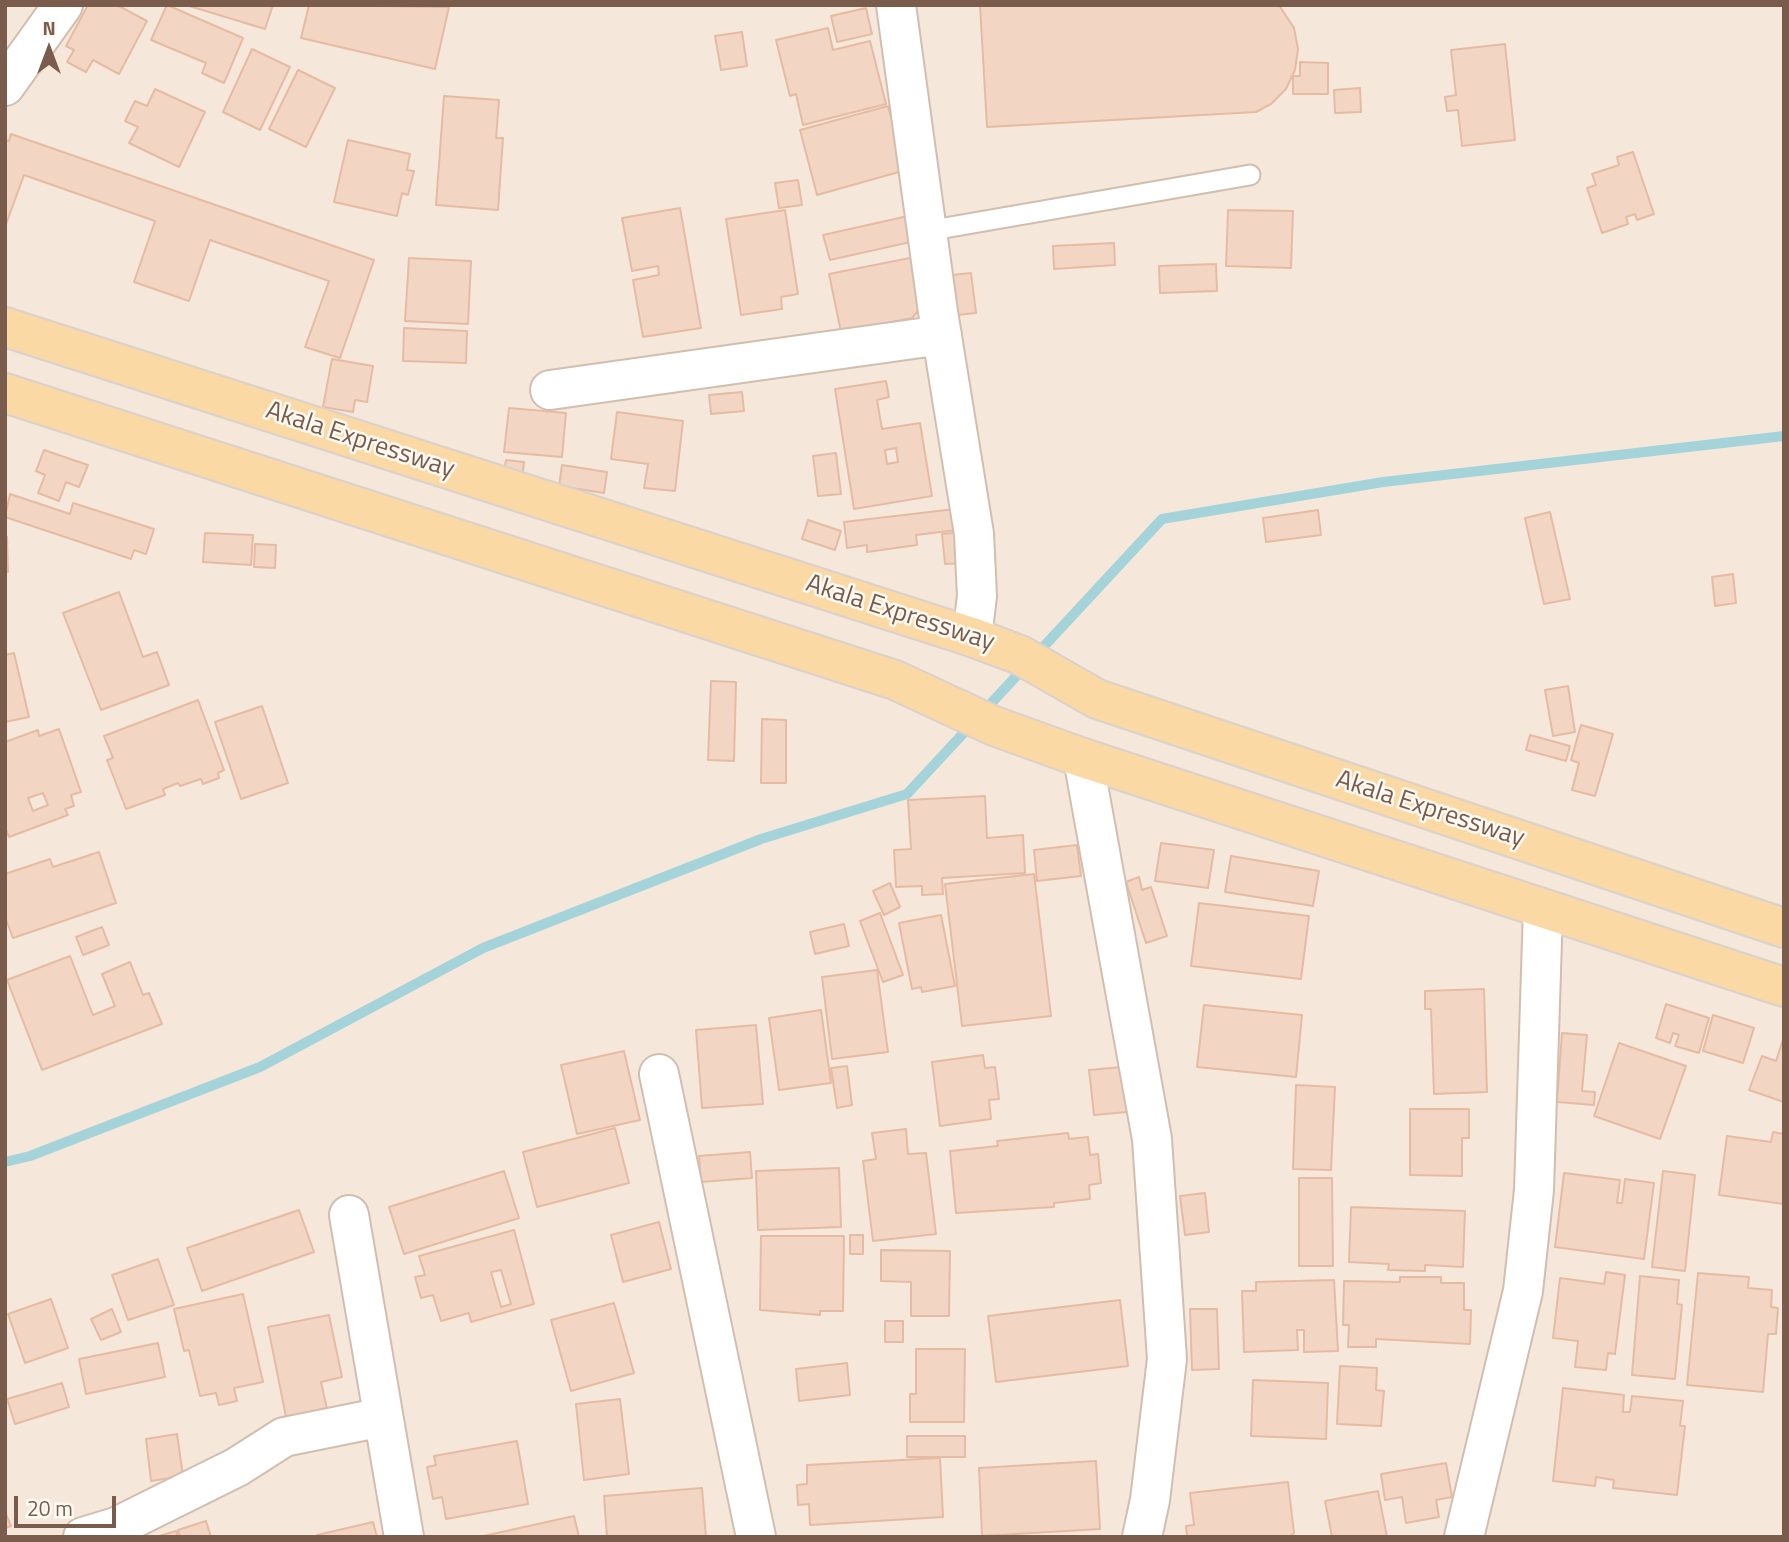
<!DOCTYPE html>
<style>
body{margin:0}
#map{position:relative;width:1789px;height:1542px;overflow:hidden;background:#fdf6ec;font-family:"Titillium Web",sans-serif}
canvas{display:block}
.frame{position:absolute;inset:0;border:7px solid #7a5c4d;pointer-events:none}
.north{position:absolute;left:14px;top:14px;width:70px;height:70px;-webkit-text-stroke:5px #fffaf3;paint-order:stroke;rotate:0deg;font-size:19px;font-weight:700;line-height:28px;text-align:center;color:#7a5c4d}
.north::after{content:'';display:block;margin:auto;width:24px;height:32px;background:#7a5c4d;clip-path:polygon(50% 0,100% 100%,50% 72%,0 100%)}
.scale{position:absolute;left:14px;top:1496px;width:102px;height:32px;box-sizing:border-box;border:4px solid #7a5c4d;border-top:0;padding-left:9px;font-size:21px;line-height:24px;white-space:nowrap;color:#7a5c4d;-webkit-text-stroke:5px #fffaf3;paint-order:stroke}
</style>
<div id="map">
<canvas width="1789" height="1542"></canvas>
<div class="frame"></div>
<div class="north">N</div>
<div class="scale">20 m</div>
</div>
<script>
const context = document.querySelector('canvas').getContext('2d');
context.lineJoin = 'round';
function fillPath(path, color) {
  context.fillStyle = color;
  context.fill(path, 'evenodd');
}
function poly(rows) {
  const path = new Path2D();
  for (const r of rows) {
    path.moveTo(r[0], r[1]);
    for (let i = 2; i < r.length; i += 2) path.lineTo(r[i], r[i + 1]);
  }
  return path;
}
function strokePath(path, color, width, dash) {
  context.strokeStyle = color;
  context.lineWidth = width;
  context.lineCap = dash ? 'butt' : 'round';
  context.setLineDash(dash || []);
  context.stroke(path);
}
function write(font, color, halo, rows, align = 'center') {
  context.font = font + ' "Titillium Web",sans-serif';
  context.lineWidth = 5;
  context.setLineDash([]);
  context.textBaseline = 'middle';
  context.strokeStyle = halo;
  context.fillStyle = color;
  for (const [text, x, y, turn = 0] of rows) {
    context.save();
    context.translate(x, y);
    context.rotate((+turn || 0) * Math.PI / 180);
    context.textAlign = isNaN(turn) ? turn : align;
    if (halo) context.strokeText(text, 0, 0);
    context.fillText(text, 0, 0);
    context.restore();
  }
}
const residential = poly([
 [5,5,1784,5,1784,1537,5,1537]
]);
const stream = poly([
 [983,712,1162,519,1383,482,1784,436],
 [5,1162,30,1156,260,1067,483,948,761,839,907,794,972,724]
]);
const building = poly([
 [88,5,117,5,147,21,119,74,93,60,86,72,67,62,74,50,66,46,88,5],
 [167,5,243,38,224,83,202,73,206,63,151,40,167,5],
 [186,5,273,5,265,29,186,5],
 [309,5,449,7,435,69,301,38,309,5],
 [980,5,1279,5,1294,28,1298,49,1295,70,1286,89,1271,104,1256,112,987,127,980,5],
 [866,8,872,34,837,42,831,16,866,8],
 [828,28,833,50,870,41,886,104,803,125,796,94,790,96,776,40,828,28],
 [742,32,747,66,721,70,715,36,742,32],
 [1505,44,1515,140,1462,146,1458,110,1447,111,1445,97,1456,95,1451,50,1505,44],
 [252,49,290,67,260,130,223,112,252,49],
 [1300,62,1328,63,1328,94,1293,94,1293,76,1300,76,1300,62],
 [298,70,335,88,306,147,269,129,298,70],
 [1360,88,1361,112,1335,113,1334,90,1360,88],
 [155,89,205,112,179,167,129,143,138,127,125,121,135,101,147,106,155,89],
 [444,96,499,100,496,138,503,138,498,210,436,205,444,96],
 [888,106,906,170,817,195,800,130,888,106],
 [11,134,374,260,340,358,305,347,329,281,210,240,189,301,134,282,155,221,24,175,5,227,5,140,9,141,11,134],
 [348,140,410,154,407,170,414,171,408,195,402,193,397,216,334,202,348,140],
 [1633,152,1654,214,1637,220,1635,214,1626,217,1628,224,1602,233,1587,188,1596,185,1592,174,1619,165,1617,157,1633,152],
 [798,180,802,205,779,208,775,183,798,180],
 [680,208,701,328,643,337,633,280,659,275,658,266,632,271,622,218,680,208],
 [785,210,798,294,781,297,782,309,741,315,726,219,785,210],
 [1228,210,1293,211,1291,268,1226,266,1228,210],
 [908,216,915,241,830,260,823,235,908,216],
 [1114,243,1115,265,1054,269,1053,246,1114,243],
 [920,256,928,299,912,318,841,332,829,274,920,256],
 [409,258,471,261,468,324,405,321,409,258],
 [1216,264,1217,291,1160,293,1159,266,1216,264],
 [971,273,976,313,957,315,952,275,971,273],
 [404,328,467,331,466,363,403,361,404,328],
 [332,359,373,366,367,402,355,400,353,412,323,407,332,359],
 [886,381,889,397,877,400,882,429,920,423,932,496,854,509,835,389,886,381],
 [896,448,898,462,887,464,885,450,896,448],
 [742,392,744,411,711,414,709,395,742,392],
 [509,408,566,413,562,457,504,452,509,408],
 [617,412,683,421,675,491,644,488,648,464,611,459,617,412],
 [44,450,88,465,79,487,66,482,59,501,38,493,45,475,36,471,44,450],
 [836,453,841,494,818,496,813,456,836,453],
 [506,460,524,462,522,480,503,477,506,460],
 [562,465,607,472,604,493,559,486,562,465],
 [10,494,70,514,73,503,154,529,146,554,134,550,131,559,5,517,10,494],
 [955,509,957,530,916,535,917,545,867,552,867,545,847,548,844,522,955,509],
 [1318,510,1321,535,1266,542,1263,518,1318,510],
 [1550,512,1570,599,1544,604,1525,518,1550,512],
 [808,520,841,531,835,550,802,539,808,520],
 [964,532,966,563,945,564,942,534,964,532],
 [205,533,253,535,251,565,203,562,205,533],
 [5,537,7,537,8,572,5,572,5,537],
 [255,544,276,545,275,568,254,567,255,544],
 [1733,574,1736,603,1715,606,1712,577,1733,574],
 [119,592,143,657,157,652,169,685,101,710,63,613,119,592],
 [14,653,29,717,5,722,5,655,14,653],
 [711,681,736,682,734,761,708,760,711,681],
 [1568,686,1575,732,1553,736,1545,690,1568,686],
 [198,700,224,770,218,773,219,778,203,784,201,779,180,786,178,783,163,789,165,795,126,809,107,760,113,758,104,736,198,700],
 [262,706,288,783,241,799,215,722,262,706],
 [762,719,786,720,786,783,761,783,762,719],
 [1581,725,1613,734,1595,796,1572,790,1579,763,1571,760,1581,725],
 [59,729,81,792,71,795,74,806,65,809,68,815,9,837,5,827,5,742,38,730,39,736,59,729],
 [43,793,48,805,33,811,28,798,43,793],
 [1530,735,1570,746,1566,761,1526,750,1530,735],
 [985,796,987,838,1023,835,1025,873,942,878,943,894,922,895,922,886,896,887,894,850,911,849,908,800,985,796],
 [1161,843,1214,850,1208,888,1155,881,1161,843],
 [1077,845,1081,876,1037,881,1034,850,1077,845],
 [99,852,116,903,13,938,5,917,5,874,50,859,53,867,99,852],
 [1231,856,1319,871,1313,906,1225,892,1231,856],
 [1034,874,1051,1016,962,1026,945,884,1034,874],
 [1139,877,1142,890,1151,887,1167,936,1146,943,1126,882,1139,877],
 [890,883,900,907,884,915,873,891,890,883],
 [1199,903,1309,916,1301,979,1191,966,1199,903],
 [880,913,903,975,883,982,860,921,880,913],
 [941,915,955,986,922,992,921,987,912,989,899,923,941,915],
 [844,924,849,946,815,954,810,932,844,924],
 [102,927,109,945,83,955,76,937,102,927],
 [70,956,93,1015,115,1006,102,974,130,962,143,995,149,993,162,1024,42,1070,7,980,70,956],
 [877,970,888,1052,832,1059,822,977,877,970],
 [1484,989,1487,1092,1434,1094,1431,1009,1425,1009,1425,991,1484,989],
 [1666,1004,1709,1018,1699,1053,1675,1046,1679,1035,1673,1033,1670,1043,1656,1038,1666,1004],
 [1204,1005,1302,1015,1296,1077,1197,1067,1204,1005],
 [821,1010,831,1083,779,1090,769,1018,821,1010],
 [1713,1015,1754,1028,1743,1063,1703,1051,1713,1015],
 [756,1025,763,1104,702,1108,696,1030,756,1025],
 [1562,1033,1587,1035,1582,1091,1595,1092,1594,1105,1557,1102,1562,1033],
 [1784,1036,1784,1102,1749,1090,1762,1056,1776,1061,1784,1036],
 [1619,1043,1686,1066,1660,1139,1594,1116,1619,1043],
 [624,1051,640,1120,577,1134,561,1065,624,1051],
 [983,1055,985,1068,995,1067,999,1099,989,1100,991,1119,940,1126,932,1062,983,1055],
 [847,1066,852,1105,837,1108,831,1068,847,1066],
 [1122,1067,1127,1112,1094,1115,1089,1070,1122,1067],
 [1296,1085,1335,1087,1331,1170,1293,1169,1296,1085],
 [1410,1109,1469,1109,1469,1138,1462,1138,1462,1176,1410,1175,1410,1109],
 [615,1128,629,1183,537,1207,523,1152,615,1128],
 [906,1129,908,1154,926,1153,936,1234,873,1241,863,1161,876,1159,872,1133,906,1129],
 [1773,1132,1784,1134,1784,1204,1719,1195,1727,1136,1771,1142,1773,1132],
 [1068,1133,1069,1139,1088,1137,1090,1155,1098,1154,1101,1183,1089,1185,1090,1199,1054,1203,1054,1207,956,1213,950,1151,998,1146,997,1141,1068,1133],
 [750,1152,752,1178,701,1182,699,1156,750,1152],
 [839,1168,841,1227,758,1230,756,1171,839,1168],
 [504,1171,519,1218,404,1254,389,1207,504,1171],
 [1663,1171,1695,1175,1685,1271,1652,1267,1663,1171],
 [1564,1173,1620,1180,1617,1203,1622,1203,1625,1179,1654,1183,1644,1259,1555,1247,1564,1173],
 [1299,1178,1332,1178,1333,1266,1299,1266,1299,1178],
 [1205,1193,1209,1232,1185,1235,1180,1196,1205,1193],
 [1351,1207,1465,1211,1463,1267,1425,1265,1425,1271,1388,1270,1389,1264,1349,1262,1351,1207],
 [299,1210,314,1252,202,1291,187,1248,299,1210],
 [659,1222,671,1269,623,1282,611,1235,659,1222],
 [514,1230,534,1304,471,1322,469,1313,441,1321,433,1295,421,1298,415,1277,425,1275,419,1256,514,1230],
 [501,1270,511,1304,501,1307,491,1272,501,1270],
 [850,1235,863,1235,863,1254,850,1254,850,1235],
 [761,1236,844,1236,843,1311,820,1311,820,1315,760,1310,761,1236],
 [881,1250,950,1251,949,1316,911,1316,911,1282,881,1281,881,1250],
 [158,1259,174,1305,128,1320,112,1275,158,1259],
 [1606,1272,1625,1275,1615,1354,1608,1353,1606,1370,1575,1367,1578,1341,1553,1338,1560,1278,1604,1284,1606,1272],
 [1698,1273,1749,1277,1748,1288,1772,1290,1771,1307,1778,1308,1776,1334,1768,1334,1763,1392,1687,1385,1698,1273],
 [1640,1276,1679,1280,1677,1304,1682,1305,1675,1379,1632,1375,1640,1276],
 [1400,1277,1441,1277,1441,1283,1464,1283,1464,1310,1471,1310,1470,1344,1376,1339,1376,1347,1348,1347,1349,1325,1343,1325,1344,1281,1400,1282,1400,1277],
 [1334,1280,1338,1351,1304,1352,1304,1330,1297,1330,1298,1350,1244,1352,1242,1291,1256,1291,1256,1282,1334,1280],
 [243,1294,263,1382,234,1388,237,1401,219,1405,216,1393,200,1396,189,1350,184,1351,174,1309,243,1294],
 [51,1299,68,1348,25,1363,8,1314,51,1299],
 [1120,1300,1128,1366,996,1382,988,1316,1120,1300],
 [614,1303,634,1373,571,1391,551,1320,614,1303],
 [112,1309,121,1332,101,1340,91,1319,112,1309],
 [1190,1309,1217,1309,1219,1369,1192,1370,1190,1309],
 [329,1315,342,1377,321,1382,327,1409,286,1417,268,1327,329,1315],
 [885,1321,903,1321,903,1342,885,1342,885,1321],
 [158,1343,165,1377,86,1394,79,1359,158,1343],
 [916,1349,965,1349,964,1422,910,1422,910,1394,916,1394,916,1349],
 [847,1363,850,1395,799,1401,796,1369,847,1363],
 [1340,1366,1377,1368,1376,1390,1384,1391,1381,1426,1337,1424,1340,1366],
 [1253,1380,1328,1383,1326,1439,1251,1436,1253,1380],
 [62,1383,69,1407,15,1424,7,1399,62,1383],
 [1563,1388,1624,1395,1623,1412,1630,1412,1632,1396,1683,1401,1680,1426,1685,1426,1677,1495,1613,1488,1614,1480,1596,1477,1595,1486,1553,1481,1563,1388],
 [620,1399,629,1474,584,1480,576,1404,620,1399],
 [177,1434,183,1476,151,1481,146,1439,177,1434],
 [907,1436,965,1436,965,1457,907,1457,907,1436],
 [517,1441,528,1504,446,1519,442,1497,433,1499,427,1467,436,1465,434,1456,517,1441],
 [940,1458,943,1517,810,1525,809,1504,798,1505,797,1485,807,1484,807,1465,940,1458],
 [1096,1461,1100,1529,982,1536,979,1468,1096,1461],
 [1446,1463,1452,1497,1436,1500,1439,1517,1406,1523,1402,1497,1385,1500,1381,1474,1446,1463],
 [1288,1482,1294,1533,1289,1537,1187,1537,1186,1526,1194,1525,1190,1493,1288,1482],
 [702,1488,706,1537,607,1537,604,1496,702,1488],
 [1378,1491,1387,1537,1332,1537,1325,1501,1378,1491],
 [5,1512,11,1526,5,1528,5,1512],
 [574,1516,579,1537,479,1537,574,1516],
 [206,1521,211,1537,180,1537,178,1530,206,1521],
 [373,1522,377,1537,317,1537,317,1535,373,1522],
 [176,1531,178,1537,156,1537,176,1531]
]);
const service = poly([
 [927,231,1250,175]
]);
const minor = poly([
 [896,5,938,312,974,534,977,596,972,637],
 [5,86,63,5],
 [550,390,942,335],
 [1083,758,1152,1139,1167,1359,1150,1500,1142,1537],
 [659,1074,756,1537],
 [349,1215,404,1537],
 [83,1537,116,1527,237,1467,284,1437,383,1417],
 [1464,1537,1523,1291,1534,1190,1543,909]
]);
const primary = poly([
 [5,327,972,637,1020,655,1097,699,1784,928],
 [5,393,895,680,994,726,1083,758,1784,987]
]);
const streetNames = [
 ["Akala Expressway",360,441,18],
 ["Akala Expressway",900,614,18],
 ["Akala Expressway",1430,810,18]
];
fillPath(residential, '#f5e8da');
strokePath(stream, '#a5d3da', 10);
fillPath(building, '#f3d5c3');
strokePath(building, '#e6bba3', 2);
strokePath(service, '#d1beb0', 23);
strokePath(minor, '#d1beb0', 42);
strokePath(primary, '#dad1cd', 42);
strokePath(service, '#fff', 19);
strokePath(minor, '#fff', 38);
strokePath(primary, '#fbd9a5', 38);
write('26px', '#7a5c4d', '#fffaf3', streetNames);
</script>
